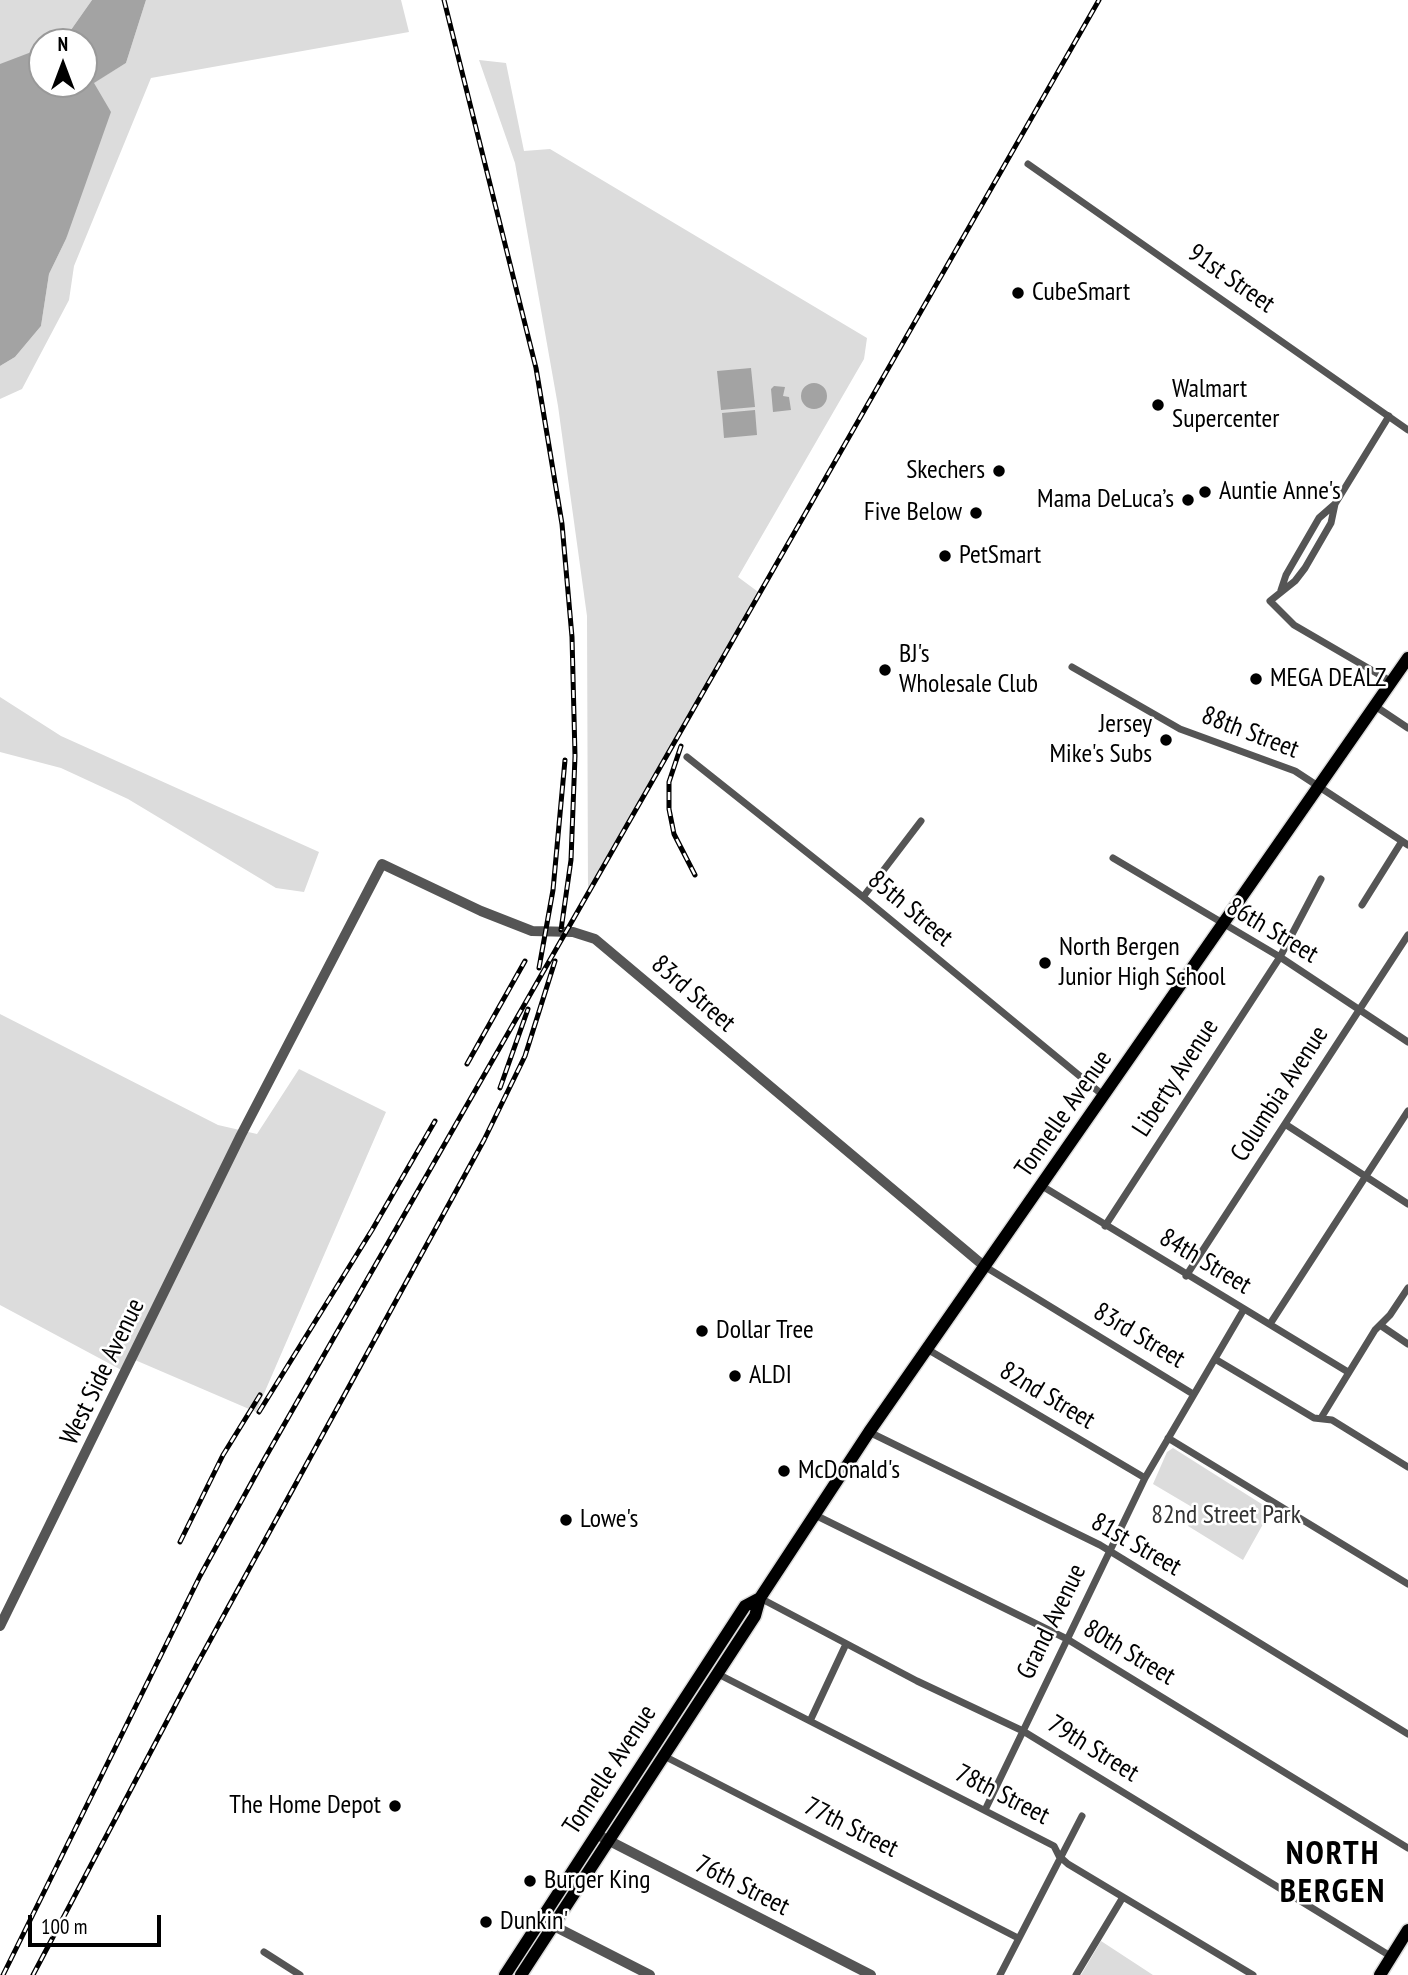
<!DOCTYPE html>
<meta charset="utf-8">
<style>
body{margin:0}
#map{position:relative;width:1408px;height:1975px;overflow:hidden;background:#fff;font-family:"PT Sans Narrow",sans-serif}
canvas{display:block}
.north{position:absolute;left:28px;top:28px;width:70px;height:70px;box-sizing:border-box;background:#fff;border:2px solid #999;border-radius:50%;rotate:0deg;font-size:19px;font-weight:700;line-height:28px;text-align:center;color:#000}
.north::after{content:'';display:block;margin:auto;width:24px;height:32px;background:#000;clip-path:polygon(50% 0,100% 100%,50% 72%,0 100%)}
.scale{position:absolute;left:28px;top:1915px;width:133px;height:32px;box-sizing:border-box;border:4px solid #000;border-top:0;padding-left:9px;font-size:21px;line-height:24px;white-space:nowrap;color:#000;-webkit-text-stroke:5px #fff;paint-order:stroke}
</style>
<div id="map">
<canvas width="1408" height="1975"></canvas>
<div class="north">N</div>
<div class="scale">100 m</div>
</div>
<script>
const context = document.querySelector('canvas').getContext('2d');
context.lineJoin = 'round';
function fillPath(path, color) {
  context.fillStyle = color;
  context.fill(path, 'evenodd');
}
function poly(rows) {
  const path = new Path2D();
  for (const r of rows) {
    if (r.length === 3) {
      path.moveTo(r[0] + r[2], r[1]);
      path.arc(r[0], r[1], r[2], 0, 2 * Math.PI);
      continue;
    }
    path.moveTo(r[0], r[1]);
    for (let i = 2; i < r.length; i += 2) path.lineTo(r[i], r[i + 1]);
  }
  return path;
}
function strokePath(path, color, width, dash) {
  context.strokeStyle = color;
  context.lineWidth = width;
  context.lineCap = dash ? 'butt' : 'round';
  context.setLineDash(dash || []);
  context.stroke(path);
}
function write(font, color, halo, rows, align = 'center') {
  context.font = font + ' "PT Sans Narrow",sans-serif';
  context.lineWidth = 5;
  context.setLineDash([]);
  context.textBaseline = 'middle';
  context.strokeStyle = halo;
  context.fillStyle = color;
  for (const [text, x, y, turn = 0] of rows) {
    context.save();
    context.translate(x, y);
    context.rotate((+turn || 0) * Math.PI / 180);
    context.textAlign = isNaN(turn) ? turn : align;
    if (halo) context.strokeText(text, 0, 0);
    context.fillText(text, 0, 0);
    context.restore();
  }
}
const green = poly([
 [0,0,92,0,66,37,55,42,42,42,42,48,5,65,0,64],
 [146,0,401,0,409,32,151,78,74,266,69,300,22,389,0,399,0,366,15,357,41,326,49,274,66,239,93,83,126,63],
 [479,60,506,63,524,151,550,149,867,338,864,359,738,577,761,594,588,893,587,616,558,406,515,163],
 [0,697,61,736,319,852,304,892,276,888,128,799,61,768,0,752],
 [0,1014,218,1125,257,1134,299,1069,386,1112,256,1412,135,1360,127,1373,0,1305],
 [1173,1448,1268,1508,1267,1517,1243,1560,1188,1526,1197,1510,1153,1484,1167,1452],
 [1101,1941,1153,1975,1081,1975]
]);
const water = poly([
 [92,0,146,0,126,63,94,83,111,112,66,239,49,274,41,326,15,357,0,366,0,64,42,48,42,84,84,84,84,42,55,42,66,37],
 [751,368,755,407,721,410,717,371],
 [814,396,13],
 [774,386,785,387,783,396,789,397,791,410,773,412,771,389],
 [755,410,757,435,724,438,722,413]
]);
const minor = poly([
 [1028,164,1408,430],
 [1335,504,1331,523,1305,568,1295,581,1270,601,1294,625,1392,682],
 [1281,590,1286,575,1319,518,1335,504,1389,416],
 [1072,667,1180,729,1295,771,1408,845],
 [1375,706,1408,728],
 [687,757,863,897,1104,1096],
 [1113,858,1280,957,1408,1042],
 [863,897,921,821],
 [1362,905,1402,841],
 [1285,1124,1408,1204],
 [1042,1186,1348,1372],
 [1105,1226,1280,957,1321,879],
 [984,1266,1193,1394],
 [1186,1276,1408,935],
 [1270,1324,1408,1111],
 [1380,1325,1408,1344],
 [927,1349,1145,1478],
 [1215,1359,1314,1418,1332,1420,1408,1467],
 [1321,1418,1375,1330,1390,1315,1408,1288],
 [869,1432,1100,1545,1408,1734],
 [1168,1438,1408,1584],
 [815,1515,1067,1639,1408,1848],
 [760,1598,917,1681,1023,1731,1392,1957],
 [718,1674,1054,1846,1059,1856,1068,1864,1253,1975],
 [810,1721,846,1644],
 [664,1756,1018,1938],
 [985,1810,1145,1478,1244,1309],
 [264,1952,300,1975],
 [1000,1975,1082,1816],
 [1076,1975,1123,1897]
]);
const tertiary = poly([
 [0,1626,241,1135,382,864,481,911,532,931,573,932,595,939,984,1266],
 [596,1834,871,1975],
 [552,1925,650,1975]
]);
const primary = poly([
 [505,1975,745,1606,760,1598],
 [521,1975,755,1616,760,1598,869,1432,1408,658],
 [1380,1975,1408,1930]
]);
const rail = poly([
 [444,0,536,368,562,524,572,637,575,756,571,860,561,930],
 [681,746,669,782,669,809,674,834,695,875],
 [539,968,553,890,565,760],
 [467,1064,525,961],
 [500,1088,528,1009],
 [259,1412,372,1230,435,1121],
 [180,1542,223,1455,260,1395],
 [3,1975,200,1576,265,1458,1099,0],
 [33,1975,196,1666,484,1140,525,1056,555,961]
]);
const markers = [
 [1018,293,7,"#000"],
 [1158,405,7,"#000"],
 [999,471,7,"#000"],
 [1205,492,7,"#000"],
 [1188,500,7,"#000"],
 [976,513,7,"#000"],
 [945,556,7,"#000"],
 [885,670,7,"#000"],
 [1256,679,7,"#000"],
 [1166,740,7,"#000"],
 [1045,963,7,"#000"],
 [702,1331,7,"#000"],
 [735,1376,7,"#000"],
 [784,1471,7,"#000"],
 [566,1520,7,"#000"],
 [395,1806,7,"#000"],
 [530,1881,7,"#000"],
 [486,1922,7,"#000"]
];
const streetNames = [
 ["91st Street",1231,279,35],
 ["88th Street",1250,733,21],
 ["85th Street",910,909,40],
 ["86th Street",1272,931,31],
 ["83rd Street",693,994,41],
 ["Liberty Avenue",1176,1078,-57],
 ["Columbia Avenue",1280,1094,-57],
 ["Tonnelle Avenue",1064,1114,-55],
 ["84th Street",1205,1262,31],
 ["83rd Street",1139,1336,31],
 ["West Side Avenue",103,1372,-64],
 ["82nd Street",1047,1396,31],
 ["81st Street",1136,1545,30],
 ["Grand Avenue",1052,1622,-64],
 ["80th Street",1129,1653,31],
 ["79th Street",1093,1749,32],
 ["Tonnelle Avenue",610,1770,-57],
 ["78th Street",1002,1795,27],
 ["77th Street",851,1828,27],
 ["76th Street",742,1886,27]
];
const poiNames = [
 ["CubeSmart",1032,293],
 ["Walmart",1172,390],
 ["Supercenter",1172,420],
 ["Skechers",985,471,"right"],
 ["Auntie Anne's",1219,492],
 ["Mama DeLuca’s",1174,500,"right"],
 ["Five Below",962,513,"right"],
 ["PetSmart",959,556],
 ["BJ's",899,655],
 ["Wholesale Club",899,685],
 ["MEGA DEALZ",1270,679],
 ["Jersey",1152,725,"right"],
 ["Mike's Subs",1152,755,"right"],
 ["North Bergen",1059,948],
 ["Junior High School",1059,978],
 ["Dollar Tree",716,1331],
 ["ALDI",749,1376],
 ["McDonald's",798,1471],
 ["Lowe's",580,1520],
 ["The Home Depot",381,1806,"right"],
 ["Burger King",544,1881],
 ["Dunkin'",500,1922]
];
const parkNames = [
 ["82nd Street Park",1226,1516]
];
const districtNames = [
 ["NORTH",1333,1855],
 ["BERGEN",1333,1893]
];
fillPath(green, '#dcdcdc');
fillPath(water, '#a3a3a3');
strokePath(primary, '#dbdbdb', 15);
strokePath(minor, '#555', 7);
strokePath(tertiary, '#555', 10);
strokePath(primary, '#000', 12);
strokePath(rail, '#000', 5);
strokePath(rail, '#fff', 2.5, [8]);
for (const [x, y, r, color] of markers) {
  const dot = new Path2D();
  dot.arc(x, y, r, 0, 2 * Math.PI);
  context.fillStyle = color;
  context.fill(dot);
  strokePath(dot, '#fff', 2.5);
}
write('26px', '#000', '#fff', streetNames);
write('26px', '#000', '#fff', poiNames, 'left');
write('26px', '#333', '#fff', parkNames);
context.letterSpacing = '2px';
write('bold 33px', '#000', '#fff', districtNames);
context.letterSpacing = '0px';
</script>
